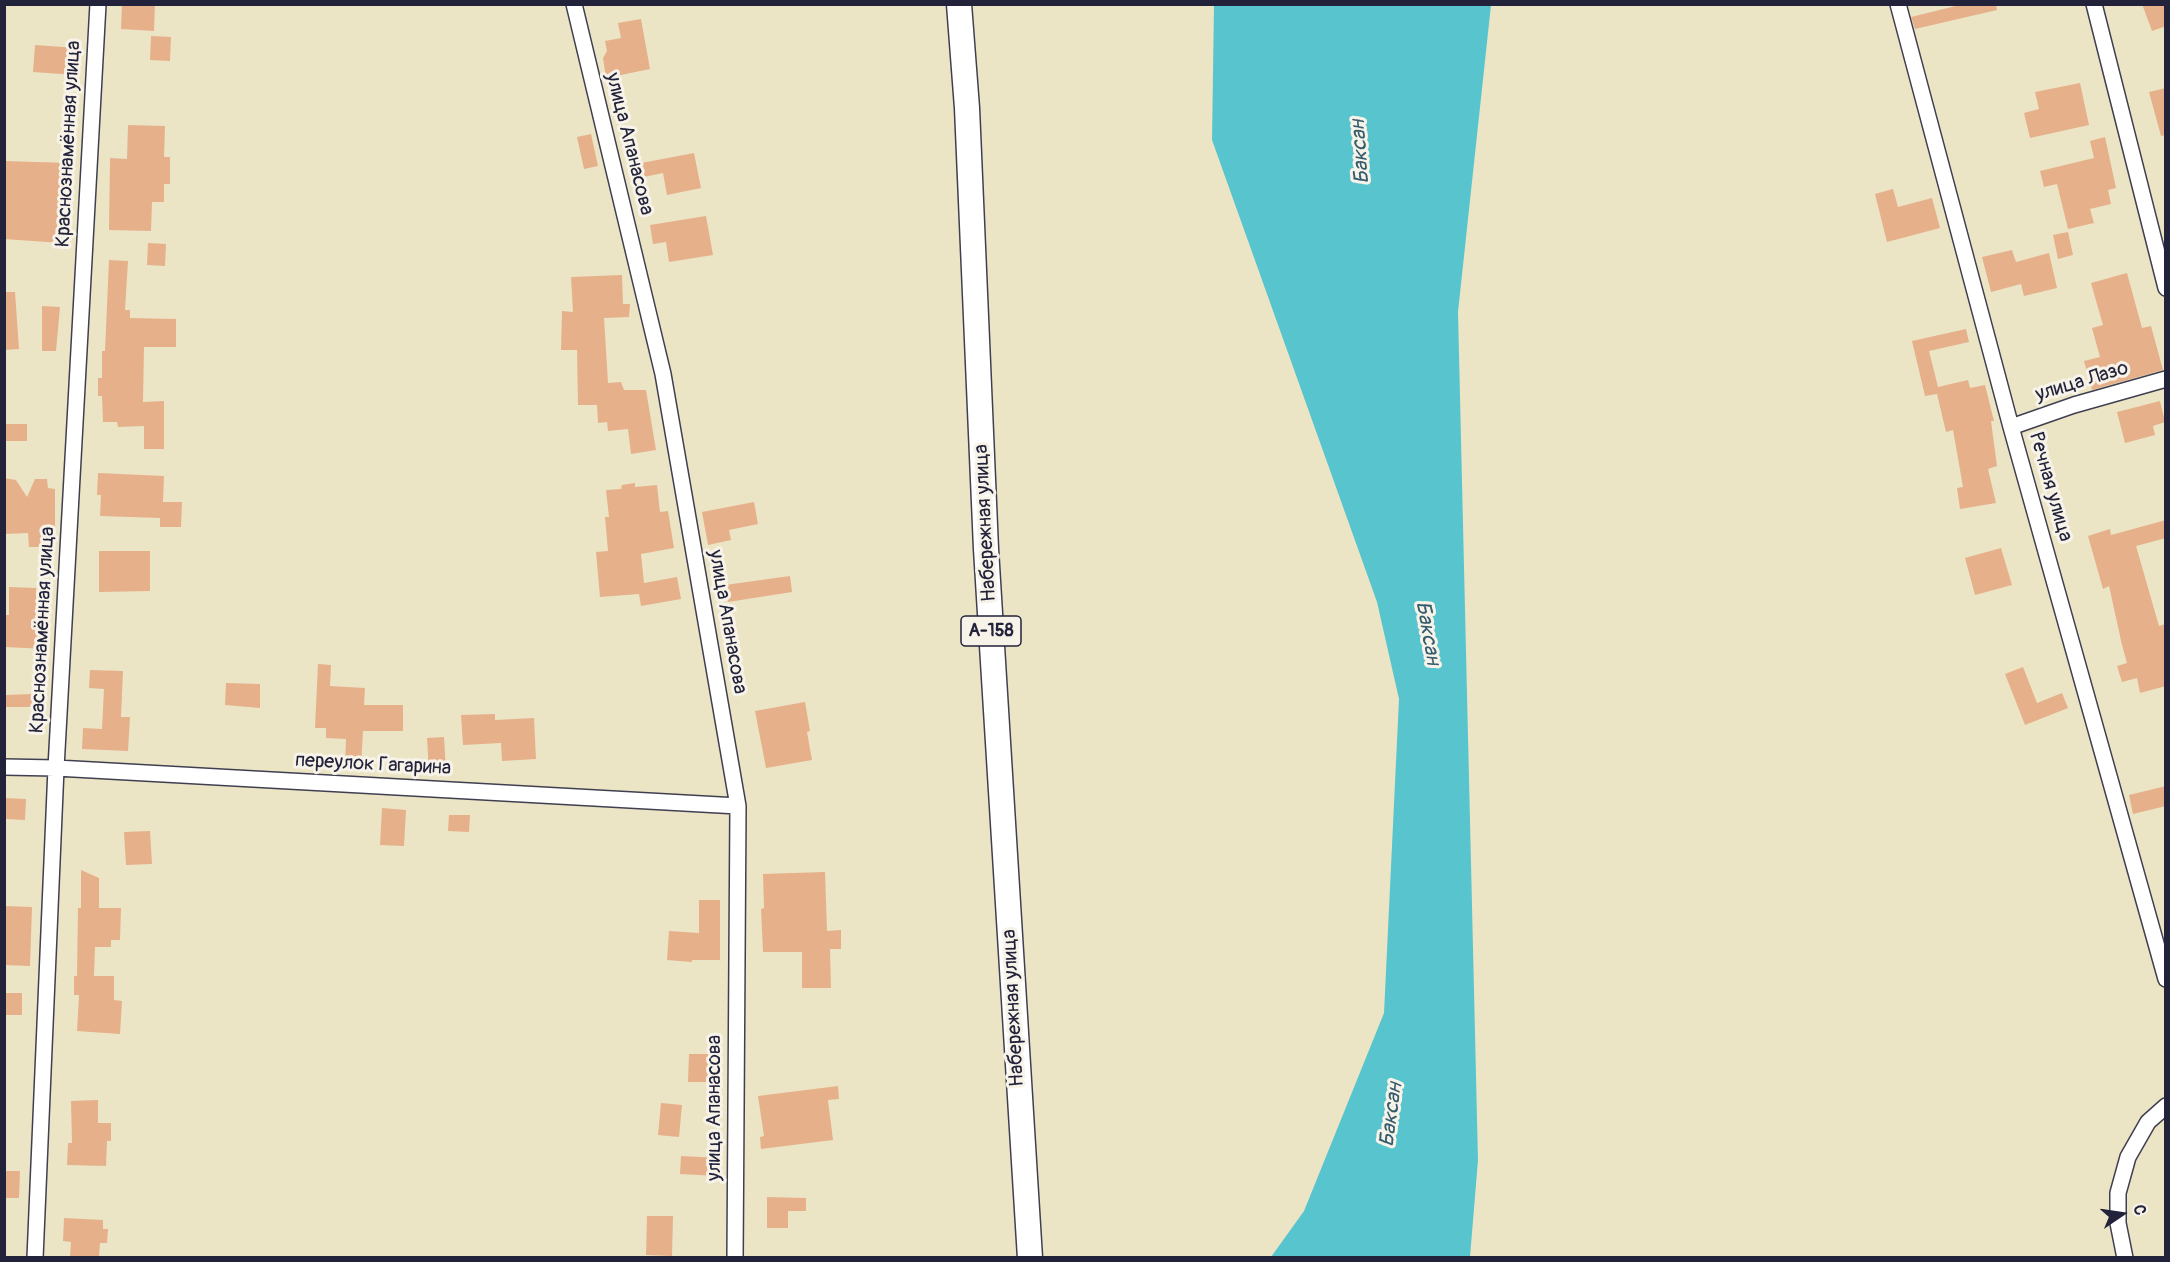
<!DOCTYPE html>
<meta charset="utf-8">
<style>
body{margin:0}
#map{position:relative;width:2170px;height:1262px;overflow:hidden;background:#ebe5c6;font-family:Pangolin,sans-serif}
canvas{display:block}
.frame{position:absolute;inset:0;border:6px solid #22223b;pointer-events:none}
.north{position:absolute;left:2092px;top:1184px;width:60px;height:60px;-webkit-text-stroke:4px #f7f3e8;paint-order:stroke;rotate:77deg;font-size:16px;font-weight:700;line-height:24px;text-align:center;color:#22223b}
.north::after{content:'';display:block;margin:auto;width:21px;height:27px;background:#22223b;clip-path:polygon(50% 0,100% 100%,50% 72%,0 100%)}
</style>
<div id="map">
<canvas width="2170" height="1262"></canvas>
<div class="frame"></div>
<div class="north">С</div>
</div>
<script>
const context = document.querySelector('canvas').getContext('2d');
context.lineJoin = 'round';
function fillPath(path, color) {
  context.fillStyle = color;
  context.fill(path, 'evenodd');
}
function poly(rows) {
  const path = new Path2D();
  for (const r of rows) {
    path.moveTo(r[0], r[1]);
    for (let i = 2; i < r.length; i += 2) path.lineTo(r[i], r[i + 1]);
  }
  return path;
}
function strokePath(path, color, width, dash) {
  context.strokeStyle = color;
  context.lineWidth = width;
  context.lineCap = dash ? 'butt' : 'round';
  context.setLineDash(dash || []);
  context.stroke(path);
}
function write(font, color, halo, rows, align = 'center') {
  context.font = font + ' Pangolin,sans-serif';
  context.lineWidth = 6;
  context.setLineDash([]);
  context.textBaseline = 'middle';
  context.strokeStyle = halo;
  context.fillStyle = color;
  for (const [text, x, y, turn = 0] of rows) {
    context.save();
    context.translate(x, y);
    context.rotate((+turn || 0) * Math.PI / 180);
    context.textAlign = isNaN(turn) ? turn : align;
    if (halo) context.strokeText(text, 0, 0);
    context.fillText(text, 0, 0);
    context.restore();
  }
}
const water = poly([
 [1214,5,1491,5,1458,312,1478,1160,1470,1257,1271,1257,1304,1211,1384,1013,1399,699,1377,602,1212,140]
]);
const building = poly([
 [122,4,155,4,154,31,121,29],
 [1964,4,1996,4,1997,10,1915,29,1911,17],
 [2142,4,2166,4,2166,26,2152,31],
 [641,19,650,69,606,78,603,58,607,51,605,41,621,38,618,23],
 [151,36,171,37,170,61,150,60],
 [35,45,78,48,76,75,33,72],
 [2080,83,2089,125,2030,138,2024,113,2039,109,2035,92],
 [2166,88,2166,135,2161,136,2149,92],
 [128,125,165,126,164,157,170,157,170,184,164,184,164,202,152,202,151,231,109,230,110,158,127,159],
 [591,134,598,166,584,169,577,137],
 [2105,137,2116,188,2108,190,2111,204,2090,209,2094,223,2068,229,2057,184,2044,187,2040,171,2094,158,2090,141],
 [694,153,701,188,667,195,663,173,639,178,636,164],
 [4,161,69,163,68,179,64,179,61,243,4,239],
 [1893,189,1898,207,1932,198,1940,228,1887,242,1875,194],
 [706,216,713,255,669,262,666,242,653,244,650,225],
 [2068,232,2073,255,2058,259,2053,235],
 [148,243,166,244,165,266,147,265],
 [2012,250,2016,262,2049,253,2057,288,2024,296,2021,284,1991,292,1982,257],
 [109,260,128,261,125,310,130,310,130,318,176,319,176,347,144,347,143,402,164,401,164,449,144,449,144,426,118,427,117,422,103,422,102,396,98,396,98,378,102,378,102,351,105,351],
 [2127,273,2142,328,2151,326,2163,370,2092,390,2084,361,2100,357,2092,328,2103,325,2091,283],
 [622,275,623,304,630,304,629,317,604,318,608,383,621,382,624,390,646,390,656,450,631,454,628,429,608,431,607,422,598,423,597,405,578,405,577,350,561,350,562,311,573,312,571,277],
 [4,292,15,292,19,349,4,350],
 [42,306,60,307,56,351,42,351],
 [1966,329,1969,342,1929,351,1938,387,1968,380,1970,388,1985,385,1994,421,1991,421,1997,466,1988,469,1996,503,1960,509,1957,488,1963,487,1953,430,1946,432,1937,394,1925,396,1912,341],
 [2160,401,2165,422,2153,426,2155,435,2125,443,2117,412],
 [4,424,27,424,27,441,4,441],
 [98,473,164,476,163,502,182,502,181,527,160,527,160,518,100,516,101,495,97,495],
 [4,478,16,480,27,497,35,479,47,479,48,488,55,489,55,547,29,547,28,533,4,534],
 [635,483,635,487,657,485,660,512,668,511,674,548,641,554,644,583,677,577,681,599,641,606,639,594,600,597,596,552,608,551,605,517,609,517,606,490,621,489,622,485],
 [754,502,758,524,729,530,731,540,708,545,702,512],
 [2166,520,2166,538,2136,546,2159,626,2166,624,2166,686,2140,693,2137,678,2122,682,2117,666,2127,663,2122,645,2109,586,2103,589,2088,536,2110,529,2111,535],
 [2001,548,2012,585,1975,595,1965,558],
 [99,551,150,551,150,591,99,592],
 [790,576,792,592,728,602,725,585],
 [9,587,36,588,36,616,48,617,47,649,4,647,4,615,9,615],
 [318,664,331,665,330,686,365,688,364,705,403,705,403,731,363,731,361,767,345,766,346,739,326,738,326,728,315,728],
 [2023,667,2037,703,2062,693,2068,708,2025,725,2005,674],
 [90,670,123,671,121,717,130,717,128,751,82,749,83,728,102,729,104,689,89,688],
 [226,683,260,684,260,708,225,705],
 [33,694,33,707,4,707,4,695],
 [805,702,810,731,807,732,812,760,766,768,755,711],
 [495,714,495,720,534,718,536,759,502,761,501,743,463,745,461,715],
 [444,737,446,771,429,772,427,738],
 [2166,786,2166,806,2133,814,2129,795],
 [4,798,26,799,25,820,6,819],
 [382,808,406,810,404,846,380,845],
 [449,815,470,815,469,832,448,831],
 [150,831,152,864,126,865,124,832],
 [81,870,99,878,99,908,121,908,120,940,111,940,111,947,95,947,94,976,114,976,114,1000,122,1001,120,1034,77,1031,79,995,74,995,74,976,77,976,78,908,81,908],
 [825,872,827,931,841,930,841,949,830,949,831,988,802,988,802,952,763,952,761,909,764,908,763,874],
 [699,900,720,900,720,960,692,960,692,962,667,960,669,931,699,933],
 [4,906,32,907,30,966,4,965],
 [4,993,22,993,22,1015,4,1015],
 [689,1054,717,1054,716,1082,688,1082],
 [838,1086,839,1099,828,1100,833,1140,761,1149,760,1137,764,1136,758,1096],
 [98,1100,98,1123,111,1123,111,1141,107,1141,106,1166,67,1165,68,1143,72,1143,71,1101],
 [661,1103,682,1105,679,1137,658,1135],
 [681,1156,718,1158,717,1176,680,1174],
 [4,1171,20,1171,19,1198,4,1198],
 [767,1197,806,1198,806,1211,788,1211,788,1228,767,1228],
 [647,1216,673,1216,672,1256,646,1255],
 [64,1218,103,1220,103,1229,108,1229,107,1243,100,1243,99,1257,70,1257,71,1242,63,1241]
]);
const minor = poly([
 [574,4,663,374,738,806,735,1258],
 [1898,4,2011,427,2166,979],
 [2094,4,2166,288],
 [2011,427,2074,405,2166,379],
 [4,767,56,768,738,806],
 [35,1258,56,768,98,4],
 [2125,1258,2118,1223,2118,1193,2128,1157,2148,1122,2166,1106]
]);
const primary = poly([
 [959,4,967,108,986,549,1030,1258]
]);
const shields = [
 [991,631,60]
];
const shieldNames = [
 ["А-158",991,631]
];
const streetNames = [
 ["Краснознамённая улица",69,144,-87],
 ["улица Апанасова",629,144,76],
 ["улица Лазо",2082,382,-17],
 ["Речная улица",2050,487,74],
 ["Набережная улица",986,523,-93],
 ["улица Апанасова",727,622,80],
 ["Краснознамённая улица",43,630,-87],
 ["переулок Гагарина",373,765,3],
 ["Набережная улица",1014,1008,-93],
 ["улица Апанасова",715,1108,-90]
];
const waterNames = [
 ["Баксан",1361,152,-94],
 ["Баксан",1427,633,80],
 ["Баксан",1392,1115,-82]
];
fillPath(water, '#58c5ce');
fillPath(building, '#e6b08b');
strokePath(minor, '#403f50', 18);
strokePath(primary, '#403f50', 27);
strokePath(minor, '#fff', 15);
strokePath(primary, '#fff', 24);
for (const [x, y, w] of shields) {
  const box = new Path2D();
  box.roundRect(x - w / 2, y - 15, w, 30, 4.5);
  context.fillStyle = '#f7f3e8';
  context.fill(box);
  strokePath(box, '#22223b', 1.5);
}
write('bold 18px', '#22223b', null, shieldNames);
write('20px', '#22223b', '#f7f3e8', streetNames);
write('italic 21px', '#355b6e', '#f7f3e8', waterNames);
</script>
